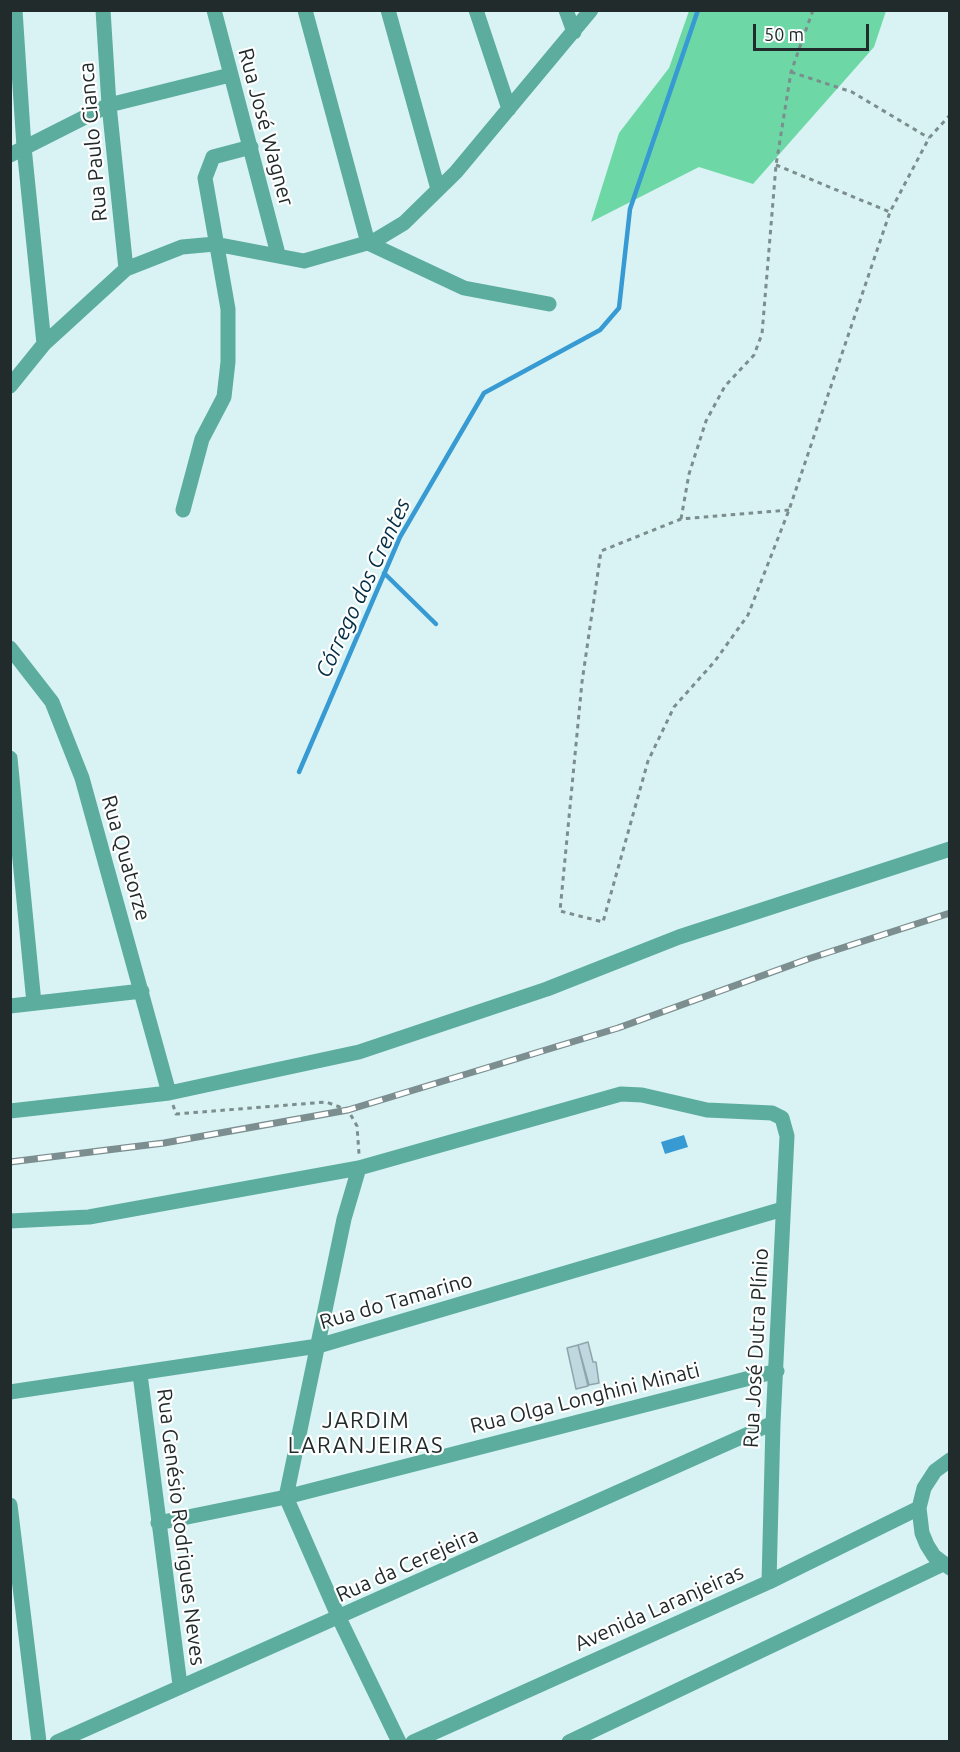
<!DOCTYPE html>
<meta charset="utf-8">
<style>
body{margin:0}
#map{position:relative;width:960px;height:1752px;overflow:hidden;background:#d9f3f4;font-family:Ubuntu,sans-serif}
canvas{display:block}
.frame{position:absolute;inset:0;border:12px solid #212b2b;pointer-events:none}
.scale{position:absolute;left:753px;top:24px;width:116px;height:27px;box-sizing:border-box;border:3px solid #212b2b;border-top:0;padding-left:8px;font-size:18px;line-height:21px;white-space:nowrap;color:#212b2b;-webkit-text-stroke:4px #fff;paint-order:stroke}
</style>
<div id="map">
<canvas width="960" height="1752"></canvas>
<div class="frame"></div>
<div class="scale">50 m</div>
</div>
<script>
const context = document.querySelector('canvas').getContext('2d');
context.lineJoin = 'round';
function fillPath(path, color) {
  context.fillStyle = color;
  context.fill(path, 'evenodd');
}
function poly(rows) {
  const path = new Path2D();
  for (const r of rows) {
    path.moveTo(r[0], r[1]);
    for (let i = 2; i < r.length; i += 2) path.lineTo(r[i], r[i + 1]);
  }
  return path;
}
function strokePath(path, color, width, dash) {
  context.strokeStyle = color;
  context.lineWidth = width;
  context.lineCap = dash ? 'butt' : 'round';
  context.setLineDash(dash || []);
  context.stroke(path);
}
function write(font, color, halo, rows, align = 'center') {
  context.font = font + ' Ubuntu,sans-serif';
  context.lineWidth = 4.5;
  context.setLineDash([]);
  context.textBaseline = 'middle';
  context.strokeStyle = halo;
  context.fillStyle = color;
  for (const [text, x, y, turn = 0] of rows) {
    context.save();
    context.translate(x, y);
    context.rotate((+turn || 0) * Math.PI / 180);
    context.textAlign = isNaN(turn) ? turn : align;
    if (halo) context.strokeText(text, 0, 0);
    context.fillText(text, 0, 0);
    context.restore();
  }
}
const forest = poly([
 [689,11,886,11,874,47,753,184,699,167,591,222,619,133,669,68]
]);
const water = poly([
 [684,1135,688,1147,665,1154,661,1142]
]);
const stream = poly([
 [384,573,436,624],
 [299,772,400,537,484,393,600,330,619,308,630,209,698,10]
]);
const building = poly([
 [588,1342,593,1362,596,1362,599,1383,589,1385,578,1345,588,1342],
 [578,1345,588,1386,576,1389,567,1348,578,1345]
]);
const path = poly([
 [791,72,852,92,929,138],
 [776,165,890,212],
 [789,510,681,519,601,551,582,682,560,911,603,922,648,761,674,707,715,661,748,615,789,510,890,212,929,138,950,115],
 [681,519,689,474,706,421,725,386,754,355,762,334,776,165,791,72,813,10],
 [173,1105,176,1114,326,1102,348,1110,357,1126,359,1154]
]);
const minor = poly([
 [15,10,24,147,44,344],
 [103,10,109,105,126,269],
 [214,10,278,254],
 [305,10,368,243,464,288,549,304],
 [388,10,438,189],
 [476,10,509,109],
 [566,10,574,32],
 [10,155,109,105,230,75],
 [10,386,44,344,126,269,182,247,215,244,304,261,374,241,404,223,456,172,591,10],
 [183,510,202,439,224,397,228,362,228,309,205,178,213,157,251,147],
 [10,648,52,702,82,778,169,1093],
 [10,758,34,1003],
 [10,1006,142,991],
 [10,1111,169,1093,359,1052,547,989,679,937,950,849],
 [359,1168,344,1219,286,1497,339,1618,399,1742],
 [10,1221,89,1217,359,1168,621,1094,642,1095,707,1110,772,1113,782,1118,787,1136,773,1423,769,1582],
 [140,1374,180,1685],
 [10,1392,318,1346,783,1209],
 [950,1460,935,1471,924,1488,919,1508,922,1533,927,1545,934,1556,950,1568],
 [10,1505,39,1742],
 [158,1523,286,1497,777,1371],
 [57,1742,773,1423],
 [413,1742,769,1582,919,1508],
 [569,1742,943,1564]
]);
const rail = poly([
 [10,1162,164,1143,348,1110,618,1028,808,959,950,913]
]);
const streetNames = [
 ["Rua José Wagner",266,127,75],
 ["Rua Paulo Cianca",93,142,-95],
 ["Rua Quatorze",126,858,74],
 ["Rua do Tamarino",396,1301,-16],
 ["Rua José Dutra Plínio",756,1348,-87],
 ["Rua Olga Longhini Minati",585,1398,-14],
 ["Rua Genésio Rodrigues Neves",181,1527,83],
 ["Rua da Cerejeira",407,1565,-24],
 ["Avenida Laranjeiras",659,1608,-24]
];
const waterNames = [
 ["Córrego dos Crentes",363,588,-65]
];
const neighbourhoodNames = [
 ["JARDIM",366,1421],
 ["LARANJEIRAS",366,1446]
];
fillPath(forest, '#6dd8a6');
fillPath(water, '#379ad3');
strokePath(stream, '#379ad3', 4.5);
fillPath(building, '#bfd7de');
strokePath(building, '#8ea5ac', 1.5);
strokePath(path, '#7b8d8d', 3, [4.5, 4.5]);
strokePath(minor, '#5cad9e', 15);
strokePath(rail, '#7c8e8f', 7);
strokePath(rail, '#fff', 4.5, [14]);
write('21px', '#212b2b', '#fff', streetNames);
write('italic 22px', '#022e45', '#fff', waterNames);
context.letterSpacing = '1.5px';
write('22px', '#212b2b', '#fff', neighbourhoodNames);
context.letterSpacing = '0px';
</script>
